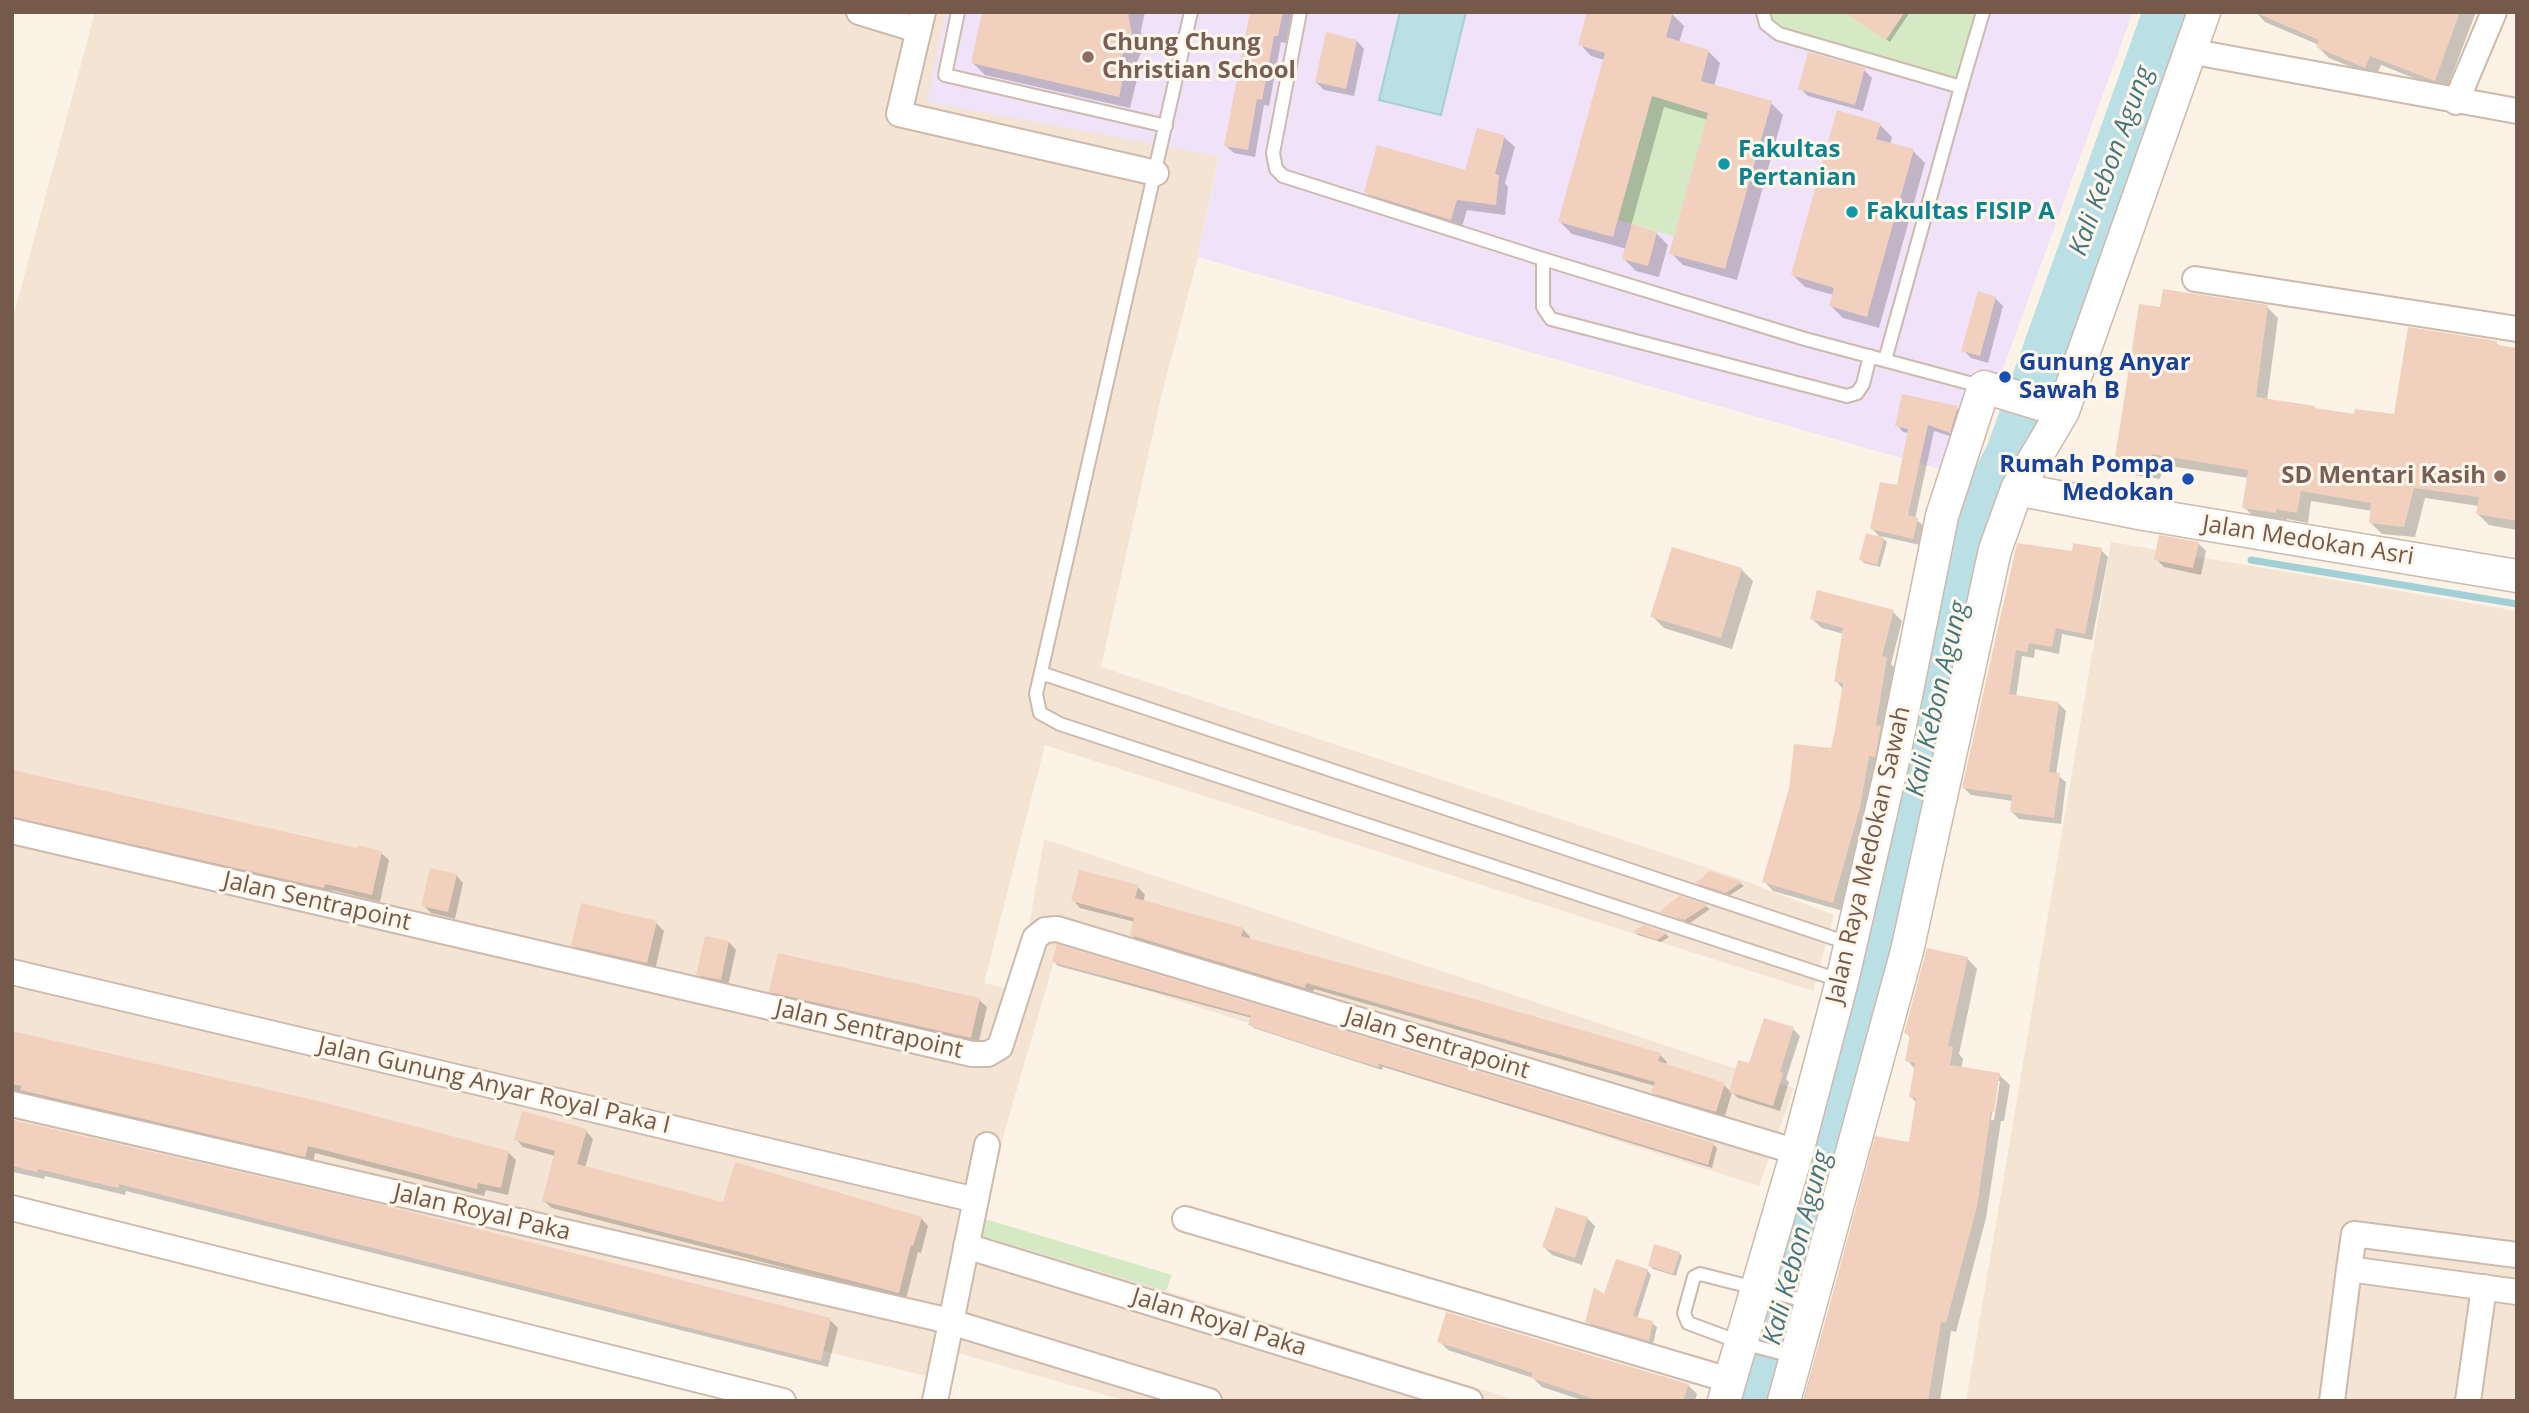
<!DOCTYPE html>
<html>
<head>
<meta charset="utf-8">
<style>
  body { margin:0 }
  #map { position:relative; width:2529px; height:1413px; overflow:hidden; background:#fcf3e6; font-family:"Open Sans",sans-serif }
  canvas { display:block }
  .frame { position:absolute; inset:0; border:14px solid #75594b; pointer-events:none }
</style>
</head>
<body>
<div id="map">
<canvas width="2529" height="1413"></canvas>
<div class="frame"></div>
</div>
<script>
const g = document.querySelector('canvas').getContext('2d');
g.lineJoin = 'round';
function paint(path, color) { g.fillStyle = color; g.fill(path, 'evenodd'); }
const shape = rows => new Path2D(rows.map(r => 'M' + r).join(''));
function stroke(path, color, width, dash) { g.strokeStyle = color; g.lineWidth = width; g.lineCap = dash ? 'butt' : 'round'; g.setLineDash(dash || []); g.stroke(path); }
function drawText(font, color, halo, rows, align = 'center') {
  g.font = font + ' "Open Sans",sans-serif'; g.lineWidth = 6; g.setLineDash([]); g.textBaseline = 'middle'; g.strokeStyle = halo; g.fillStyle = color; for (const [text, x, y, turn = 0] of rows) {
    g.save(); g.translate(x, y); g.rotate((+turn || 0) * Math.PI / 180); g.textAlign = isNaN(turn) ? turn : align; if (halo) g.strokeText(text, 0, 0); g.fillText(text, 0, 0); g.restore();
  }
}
paint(shape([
  [95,12,1248,12,1198,257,1161,397,1101,667,1735,877,1834,915,1813,991,1045,745,984,983,1018,991,1044,839,1794,1088,1759,1186,1054,961,1007,1123,980,1233,1519,1401,1127,1401,958,1353,946,1381,12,1153,12,321],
  [2111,542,2517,611,2517,1401,1966,1401]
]), '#f3e4d4');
paint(shape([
  [946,12,2133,12,2000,377,1974,369,1943,470,1198,257,1219,156,927,102]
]), '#f0e2f8');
paint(shape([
  [1983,12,1961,87,1779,34,1763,13],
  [1656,82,1669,85,1665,100,1689,107,1713,96,1674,236,1618,220],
  [985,1219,1172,1275,1166,1291,980,1235]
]), '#d4e9c4');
const water = shape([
  [1400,12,1466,12,1441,115,1379,100,1400,12]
]);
paint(water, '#bae0e5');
stroke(water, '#a1d0d7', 2);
paint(shape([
  [984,12,1145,12,1141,30,1143,49,1133,70,1138,75,1130,108,985,75,973,63],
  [1252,12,1292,12,1286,43,1281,42,1269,106,1264,105,1255,157,1234,153,1226,146],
  [1845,12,1910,12,1890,42],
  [2256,12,2476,12,2446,91,2381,65,2376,77,2329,58,2318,47,2319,45,2265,22],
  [1672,14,1684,26,1679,43,1708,51,1720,63,1714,87,1771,103,1783,115,1737,280,1683,265,1671,253,1708,120,1664,107,1631,226,1656,233,1668,245,1659,277,1636,271,1624,259,1627,249,1572,234,1560,222,1605,60,1591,56,1580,44],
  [1357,41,1364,49,1354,96,1324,90,1316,82],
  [1864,70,1872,78,1863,111,1808,96,1800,88],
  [1880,125,1892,137,1890,145,1913,151,1925,163,1879,328,1843,318,1831,306,1834,295,1805,287,1793,275],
  [1504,137,1515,147,1505,183,1508,187,1505,215,1467,210,1461,230,1376,202,1366,192,1467,172],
  [1995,298,2003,306,1988,363,1971,358,1963,350],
  [2267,307,2278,318,2267,400,2314,407,2317,410,2355,416,2395,416,2496,343,2501,347,2517,350,2517,530,2489,525,2478,514,2479,506,2425,498,2415,537,2382,534,2371,523,2372,511,2311,501,2308,523,2287,519,2286,523,2255,518,2244,507,2249,478,2163,465,2160,479,2127,474,2116,463,2162,309],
  [1903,396,1957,408,1964,415,1956,438,1934,431,1915,519,1924,526,1920,545,1880,536,1887,542,1880,567,1864,563,1861,560,1882,539,1872,529,1899,487,1909,433,1903,432,1897,425],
  [2198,543,2206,551,2201,575,2164,567,2156,559],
  [2018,545,2073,553,2101,550,2108,557,2092,640,2062,634,2059,654,2035,649,2034,658,2022,656,2016,697,2059,704,2066,711,2056,774,2066,782,2061,824,2019,819,2011,811,2013,801,1971,795,1964,788],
  [1741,569,1753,581,1732,649,1664,628,1652,616],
  [1893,612,1902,621,1891,664,1895,668,1885,732,1843,911,1773,891,1764,881,1833,750,1843,689,1836,681,1844,634,1822,628,1812,619],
  [12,770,81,788,358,850,381,853,389,860,380,902,332,890,331,895,12,822],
  [1710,873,1741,884,1744,886,1730,895,1701,886,1698,883],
  [456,875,463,883,455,919,431,913,423,905],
  [1138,887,1145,895,1143,902,1243,929,1250,937,1249,940,1660,1055,1667,1062,1666,1065,1724,1085,1731,1092,1750,1065,1793,1029,1800,1036,1786,1079,1789,1082,1780,1111,1738,1098,1732,1092,1724,1119,1661,1100,1653,1092,1655,1086,1314,989,1312,995,1139,942,1132,935,1135,922,1080,908,1073,900],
  [1679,898,1707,907,1710,909,1690,923,1662,912],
  [656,923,664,931,655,970,580,953,573,945],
  [1643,927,1666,934,1669,937,1661,942,1638,935,1636,933],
  [729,942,736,950,728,986,706,982,698,974],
  [1058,947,1713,1144,1717,1148,1712,1168,1383,1067,1382,1070,1332,1054,1254,1028,1250,1024,1252,1018,1058,966,1054,962],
  [1967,958,1977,969,1959,1054,1963,1059,1961,1069,1999,1075,2010,1085,2004,1121,2001,1121,1986,1218,1956,1332,1951,1331,1940,1401,1803,1401,1877,1138,1910,1144,1917,1103,1911,1097,1915,1069,1907,1060,1911,1038,1906,1033],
  [1997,1081,2000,1081,1994,1120,1991,1120],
  [771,991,979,1000,987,1007,978,1045,779,999],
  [12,1032,508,1152,516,1160,508,1195,486,1190,484,1196,315,1153,313,1163,12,1100],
  [12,1121,383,1207,830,1320,838,1328,828,1367,126,1191,125,1195,45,1176,44,1179,13,1172],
  [586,1131,593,1139,585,1168,724,1204,921,1218,928,1226,921,1253,918,1252,906,1299,552,1208,544,1201,555,1156,523,1147,516,1139],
  [1587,1218,1595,1226,1582,1265,1552,1255,1544,1247],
  [1679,1253,1682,1256,1676,1276,1653,1269,1650,1266],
  [1647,1270,1651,1275,1637,1319,1652,1323,1657,1327,1653,1344,1592,1326,1587,1321,1605,1297],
  [1439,1341,1688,1385,1697,1394,1695,1401,1585,1401,1542,1387,1533,1378,1448,1350]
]), '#0003');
stroke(shape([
  [2251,560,2517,604]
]), '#a1d0d7', 7);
stroke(shape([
  [1756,1401,1888,920,1942,667,1981,504,2008,453,2165,12]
]), '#bae0e5', 44);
paint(shape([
  [982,12,1128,12,1132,36,1120,60,1127,61,1119,97,971,63],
  [1250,12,1283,12,1278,36,1274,36,1262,100,1257,99,1248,150,1224,146],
  [1587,12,1673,12,1666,37,1709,50,1701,81,1772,101,1725,269,1669,254,1708,113,1652,96,1613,237,1558,222,1605,53,1578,45],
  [1844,12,1905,12,1886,40],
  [2254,12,2460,12,2435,81,2370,56,2365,68,2316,47,2319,40],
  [1326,32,1357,40,1346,89,1315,82],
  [1808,52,1865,68,1855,105,1798,89],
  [1837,110,1881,123,1876,139,1914,149,1867,317,1829,306,1834,288,1791,275],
  [1477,128,1505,135,1495,174,1499,175,1496,205,1457,200,1451,220,1364,193,1377,145,1465,170],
  [1632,224,1657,232,1648,266,1622,259],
  [2163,289,2268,305,2256,397,2315,406,2315,408,2354,414,2355,409,2394,414,2408,327,2497,341,2497,345,2517,348,2517,521,2476,514,2479,497,2414,488,2404,527,2369,523,2371,503,2301,491,2297,513,2276,509,2276,513,2242,508,2248,470,2152,454,2150,469,2114,464,2139,304,2160,307],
  [1978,291,1996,297,1980,356,1961,351],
  [1902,394,1958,406,1950,433,1928,425,1908,515,1918,518,1913,539,1870,529,1880,482,1897,485,1908,429,1895,426],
  [1866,533,1884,538,1877,565,1859,560],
  [2159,535,2199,542,2193,568,2154,560],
  [2017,543,2072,551,2073,543,2102,548,2085,634,2056,628,2052,647,2029,643,2027,652,2016,650,2009,694,2059,702,2049,772,2060,773,2054,818,2010,812,2012,795,1962,788],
  [1672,547,1742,568,1721,638,1650,617],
  [1817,590,1894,610,1882,656,1887,657,1876,725,1881,726,1875,757,1869,756,1860,807,1833,903,1762,882,1789,788,1794,744,1831,748,1835,730,1843,683,1834,682,1843,628,1810,619],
  [12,770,357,848,357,845,382,851,372,895,325,884,324,888,12,817],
  [430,868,457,874,448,912,421,906],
  [1079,870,1139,885,1135,898,1244,928,1241,936,1467,997,1661,1053,1658,1061,1725,1083,1716,1112,1651,1093,1655,1082,1306,983,1305,988,1130,935,1134,918,1071,901],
  [1710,871,1742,882,1726,893,1695,883],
  [1679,896,1708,905,1685,920,1659,912],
  [581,903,657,921,647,963,571,946],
  [1643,925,1667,933,1657,940,1633,932],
  [705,936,729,941,721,980,696,975],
  [1057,944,1714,1143,1708,1165,1379,1064,1378,1067,1326,1051,1248,1025,1251,1016,1052,962],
  [1927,948,1968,957,1948,1046,1953,1047,1950,1065,2000,1073,1994,1112,1991,1111,1977,1207,1946,1323,1941,1322,1928,1401,1804,1401,1875,1136,1909,1142,1916,1098,1909,1097,1915,1063,1905,1061,1910,1035,1904,1033],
  [778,953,980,998,971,1038,769,992],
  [1764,1018,1794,1027,1780,1072,1783,1073,1773,1106,1729,1092,1738,1060,1749,1063],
  [12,1031,318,1101,509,1151,501,1188,478,1183,477,1189,308,1146,305,1157,20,1090,21,1086,12,1084],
  [522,1111,587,1129,577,1164,723,1202,735,1162,922,1217,913,1246,911,1245,899,1293,542,1201,555,1151,514,1140],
  [13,1120,383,1205,831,1318,821,1361,119,1184,118,1188,38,1169,37,1172,12,1166],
  [1556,1207,1588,1217,1575,1258,1542,1247],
  [1654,1244,1680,1252,1673,1274,1648,1266],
  [1616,1259,1648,1269,1633,1316,1653,1321,1649,1341,1585,1322,1594,1287,1604,1294],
  [1446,1312,1543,1341,1689,1384,1683,1401,1600,1401,1531,1378,1533,1373,1437,1342]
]), '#f1d1be');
const service = shape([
  [958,12,945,75,1166,126],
  [1191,12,1036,694,1040,713,1060,724,1842,981],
  [1300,12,1273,153,1276,169,1283,176,1543,259,1805,339,1984,387],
  [1763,12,1766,24,1779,34,1961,87,1983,12],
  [1543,259,1543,307,1551,319,1847,396,1857,393,1863,384,1870,356],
  [1885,360,1961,87],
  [1041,673,1851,944],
  [1796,1357,1742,1343,1688,1323,1684,1313,1694,1277,1700,1274,1810,1302]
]);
const minor = shape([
  [859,12,918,30],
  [923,12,899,114,1156,173],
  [2189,51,2517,111],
  [2456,102,2494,12],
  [2195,279,2517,329],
  [12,831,972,1054,988,1054,1000,1047,1035,938,1045,930,1057,929,1797,1152],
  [12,972,976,1200],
  [12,1104,941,1319,1209,1401],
  [12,1208,783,1401],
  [1185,1219,1729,1380],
  [966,1246,1470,1401],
  [2517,1255,2354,1234,2349,1269,2517,1292],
  [935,1401,987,1145],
  [2332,1401,2349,1269],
  [2468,1401,2484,1287]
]);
const tertiary = shape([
  [2017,489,2144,514,2517,576],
  [1724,1401,1797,1152,1842,981,1892,765,1942,516,1984,387,2063,411],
  [1784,1401,1907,951,1995,550,2017,489,2063,411,2204,12]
]);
stroke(service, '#cdbaac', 16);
stroke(minor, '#cdbaac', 28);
stroke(tertiary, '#cdbaac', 35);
stroke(service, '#fff', 12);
stroke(minor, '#fff', 24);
stroke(tertiary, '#fff', 32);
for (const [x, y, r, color] of [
  [1088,57,7,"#8d6e63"],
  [1724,164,7,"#0f9aa8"],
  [1852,212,7,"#0f9aa8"],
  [2005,377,7,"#1a4fb4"],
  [2500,476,7,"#8d6e63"],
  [2188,479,7,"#1a4fb4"]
]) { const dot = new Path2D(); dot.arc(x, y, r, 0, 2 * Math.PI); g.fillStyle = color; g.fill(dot); stroke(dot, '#fff7ec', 2.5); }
drawText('bold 24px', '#785e54', '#fff7ec', [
  ["Chung Chung",1102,43],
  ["Christian School",1102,71],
  ["SD Mentari Kasih",2486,476,"right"]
], 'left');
drawText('bold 24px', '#0d838f', '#fff7ec', [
  ["Fakultas",1738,150],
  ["Pertanian",1738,178],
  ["Fakultas FISIP A",1866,212]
], 'left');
drawText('bold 24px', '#164399', '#fff7ec', [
  ["Gunung Anyar",2019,363],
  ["Sawah B",2019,391],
  ["Rumah Pompa",2174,465,"right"],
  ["Medokan",2174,493,"right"]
], 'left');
drawText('24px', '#75594b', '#fff7ec', [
  ["Jalan Medokan Asri",2308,541,9],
  ["Jalan Raya Medokan Sawah",1869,855,-77],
  ["Jalan Sentrapoint",317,902,13],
  ["Jalan Sentrapoint",869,1030,13],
  ["Jalan Sentrapoint",1437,1044,17],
  ["Jalan Gunung Anyar Royal Paka I",494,1086,13],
  ["Jalan Royal Paka",482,1213,13],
  ["Jalan Royal Paka",1219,1323,17]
]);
drawText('italic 26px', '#427780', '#fff7ec', [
  ["Kali Kebon Agung",2112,161,-70],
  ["Kali Kebon Agung",1938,699,-77],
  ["Kali Kebon Agung",1798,1248,-75]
]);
</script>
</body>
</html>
